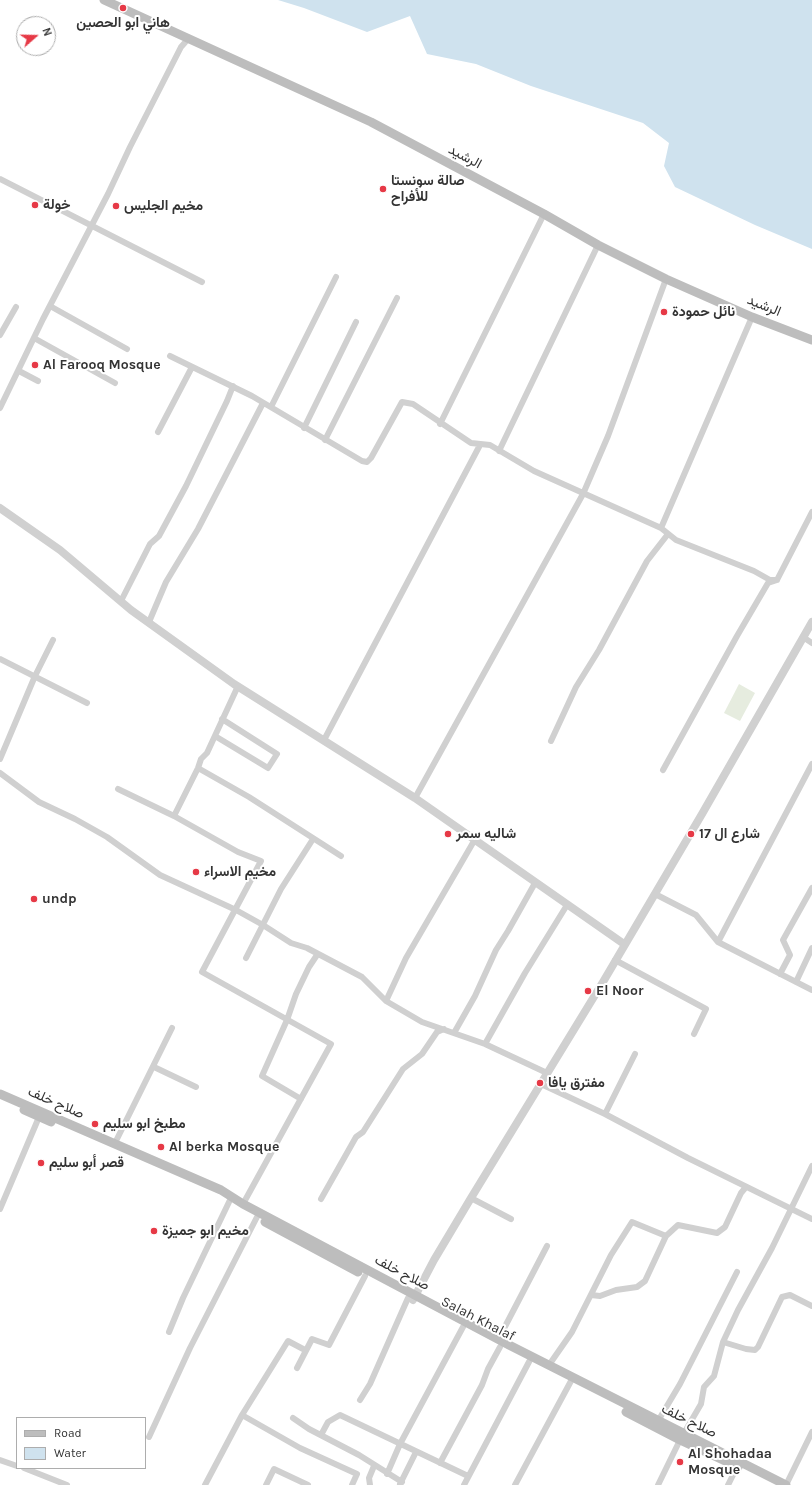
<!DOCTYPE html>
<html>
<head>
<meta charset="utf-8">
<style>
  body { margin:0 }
  #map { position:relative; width:812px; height:1485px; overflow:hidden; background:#fff; font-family:Karla,sans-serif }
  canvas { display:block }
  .legend { position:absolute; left:16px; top:1417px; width:130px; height:52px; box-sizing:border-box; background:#fff; border:1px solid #adadad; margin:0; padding:5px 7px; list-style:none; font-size:12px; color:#333 }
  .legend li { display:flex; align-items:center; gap:8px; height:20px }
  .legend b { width:20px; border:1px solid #adadad }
  .north { position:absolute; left:16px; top:16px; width:40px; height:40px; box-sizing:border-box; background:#fff; border:1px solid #adadad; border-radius:50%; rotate:70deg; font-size:11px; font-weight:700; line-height:16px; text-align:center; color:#333 }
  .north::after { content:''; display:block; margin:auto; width:14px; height:18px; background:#e63946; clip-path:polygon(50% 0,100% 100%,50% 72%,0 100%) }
</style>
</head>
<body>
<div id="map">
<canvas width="812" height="1485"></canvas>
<ul class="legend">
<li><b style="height:5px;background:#bdbdbd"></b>Road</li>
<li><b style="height:11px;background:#cfe2ee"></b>Water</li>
</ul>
<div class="north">N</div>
</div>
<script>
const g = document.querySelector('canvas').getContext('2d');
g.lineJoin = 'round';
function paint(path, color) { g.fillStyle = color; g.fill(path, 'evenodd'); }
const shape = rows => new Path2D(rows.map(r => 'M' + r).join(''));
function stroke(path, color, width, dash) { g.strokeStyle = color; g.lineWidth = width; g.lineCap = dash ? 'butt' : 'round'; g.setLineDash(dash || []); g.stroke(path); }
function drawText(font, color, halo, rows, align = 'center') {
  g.font = font + ' Karla,Vazirmatn,sans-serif'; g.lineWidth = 4; g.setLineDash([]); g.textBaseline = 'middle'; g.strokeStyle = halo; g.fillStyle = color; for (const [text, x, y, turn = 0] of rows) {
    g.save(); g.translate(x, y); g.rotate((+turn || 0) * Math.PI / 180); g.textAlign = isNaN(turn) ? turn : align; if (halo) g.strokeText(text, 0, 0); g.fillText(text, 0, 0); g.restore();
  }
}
paint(shape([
  [739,684,755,693,740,721,724,713]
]), '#e6ecdf');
paint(shape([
  [278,0,812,0,812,249,755,225,675,187,664,166,669,143,643,123,531,86,476,64,427,54,410,16,367,32,304,8]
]), '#cfe2ee');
stroke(shape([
  [0,179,202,282],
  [50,306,127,349],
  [0,335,16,307],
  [34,338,115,383],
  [170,356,252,396,362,461,367,462,371,458,402,402,413,404,471,443,490,445,534,471,661,528,676,540,754,571,770,580,777,580],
  [19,371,38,381],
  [271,407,336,277],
  [0,408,43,319,108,194,130,147,181,47,189,38],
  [440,424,544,214],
  [304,428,356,322],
  [158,432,192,367],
  [325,440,397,298],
  [499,451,598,245],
  [661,528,752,317],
  [121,601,150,544,159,536,186,486,227,401,233,386],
  [149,622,166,582,198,529,263,403],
  [803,637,812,643],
  [0,659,87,703],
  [215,736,268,768,277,754,222,719],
  [324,740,480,445],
  [551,741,576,687,599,650,647,561,668,534],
  [0,759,35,676,53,640],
  [198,768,249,797,341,856],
  [663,770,737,636,768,583,777,580,812,512],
  [0,773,39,802,75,819,107,837,160,875,236,910,263,925,291,943,307,948,362,977,386,1001,422,1022,485,1044,547,1073],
  [118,789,174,816,238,852,261,861,202,972,331,1044,243,1204],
  [415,798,583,494,608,436,666,279],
  [174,816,198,768,201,759,207,753,238,686],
  [657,895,696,915,718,942,812,990],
  [718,942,812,764],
  [246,958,281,889,313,839],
  [615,960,706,1009,694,1034],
  [780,974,790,955,783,940,812,888],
  [796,982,812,948],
  [386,1001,406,958,474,841],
  [454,1033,475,996,496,950,508,931,535,883],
  [485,1044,525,973,567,905],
  [154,1067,196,1087],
  [541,1084,605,1114,688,1158,812,1219],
  [301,1099,262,1076,287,1020,296,994,309,967,317,955],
  [605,1114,635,1054],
  [115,1143,172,1028],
  [471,1198,511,1219],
  [321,1199,356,1137,363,1132,403,1069,422,1054,437,1032,444,1029],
  [0,1209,39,1117],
  [591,1295,600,1296,616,1290,637,1287,645,1281,666,1236,678,1225,717,1233,725,1227,741,1193,746,1187],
  [169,1332,183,1298,230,1200],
  [498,1340,547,1246],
  [723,1342,746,1349,755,1350,758,1347,782,1297,790,1295,812,1306],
  [549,1365,572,1332,611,1255,632,1222,666,1236],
  [297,1368,312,1339,329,1345,365,1276],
  [360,1400,370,1384,408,1298],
  [242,1415,300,1448,357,1474,352,1485],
  [293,1418,309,1429,359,1455,402,1482],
  [658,1421,680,1384,737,1272],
  [321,1435,328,1422,340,1415,468,1476],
  [149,1437,190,1348,257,1217],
  [0,1460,17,1466],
  [440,1463,482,1385,488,1369,500,1347],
  [24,1468,67,1485],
  [387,1474,400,1444,463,1327],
  [400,1484,416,1452],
  [205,1485,242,1415,288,1341,305,1350],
  [266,1485,274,1469,308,1485],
  [370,1485,369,1478,374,1466],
  [464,1485,530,1360],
  [515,1485,571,1381],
  [658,1485,680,1440,701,1404,704,1387,714,1376,723,1342,738,1310,772,1248,812,1166],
  [728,1485,737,1467],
  [786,1485,812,1432]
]), '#d0d0d0', 6);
stroke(shape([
  [0,508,60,550,131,610,234,684,415,798,624,944],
  [413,1300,434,1260,471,1198,603,982,702,814,812,622]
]), '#d0d0d0', 8);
stroke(shape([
  [104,0,371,122,544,214,598,245,666,279,752,317,812,340],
  [0,1094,221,1190,243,1204,509,1345,786,1485],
  [24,1110,51,1122],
  [265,1222,358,1272],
  [626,1412,680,1440,738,1467]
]), '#bdbdbd', 9);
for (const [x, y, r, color] of [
  [123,8,4,"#e63946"],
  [383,189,4,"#e63946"],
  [35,205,4,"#e63946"],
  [116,206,4,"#e63946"],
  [664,312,4,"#e63946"],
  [35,365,4,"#e63946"],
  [448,834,4,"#e63946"],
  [691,834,4,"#e63946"],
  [196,872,4,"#e63946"],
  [34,899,4,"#e63946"],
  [588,991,4,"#e63946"],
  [540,1083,4,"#e63946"],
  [95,1124,4,"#e63946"],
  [161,1147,4,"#e63946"],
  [41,1163,4,"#e63946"],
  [154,1231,4,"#e63946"],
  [680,1462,4,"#e63946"]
]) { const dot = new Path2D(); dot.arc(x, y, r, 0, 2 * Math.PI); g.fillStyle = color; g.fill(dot); stroke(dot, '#fff', 1.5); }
drawText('bold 14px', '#333', '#fff', [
  ["هاني ابو الحصين",123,23,"center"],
  ["صالة سونستا",391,181],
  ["للأفراح",391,197],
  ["خولة",43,205],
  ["مخيم الجليس",124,206],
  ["نائل حمودة",672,312],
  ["Al Farooq Mosque",43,365],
  ["شاليه سمر",456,834],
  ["شارع ال 17",699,834],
  ["مخيم الاسراء",204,872],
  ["undp",42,899],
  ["El Noor",596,991],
  ["مفترق يافا",548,1083],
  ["مطبخ ابو سليم",103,1124],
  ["Al berka Mosque",169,1147],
  ["قصر أبو سليم",49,1163],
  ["مخيم ابو جميزة",162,1231],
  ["Al Shohadaa",688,1454],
  ["Mosque",688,1470]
], 'left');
drawText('14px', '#333', '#fff', [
  ["الرشيد",465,157,28],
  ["الرشيد",764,306,22],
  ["صلاح خلف",56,1103,24],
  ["صلاح خلف",402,1273,28],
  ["Salah Khalaf",478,1319,27],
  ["صلاح خلف",689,1421,26]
]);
</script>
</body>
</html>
